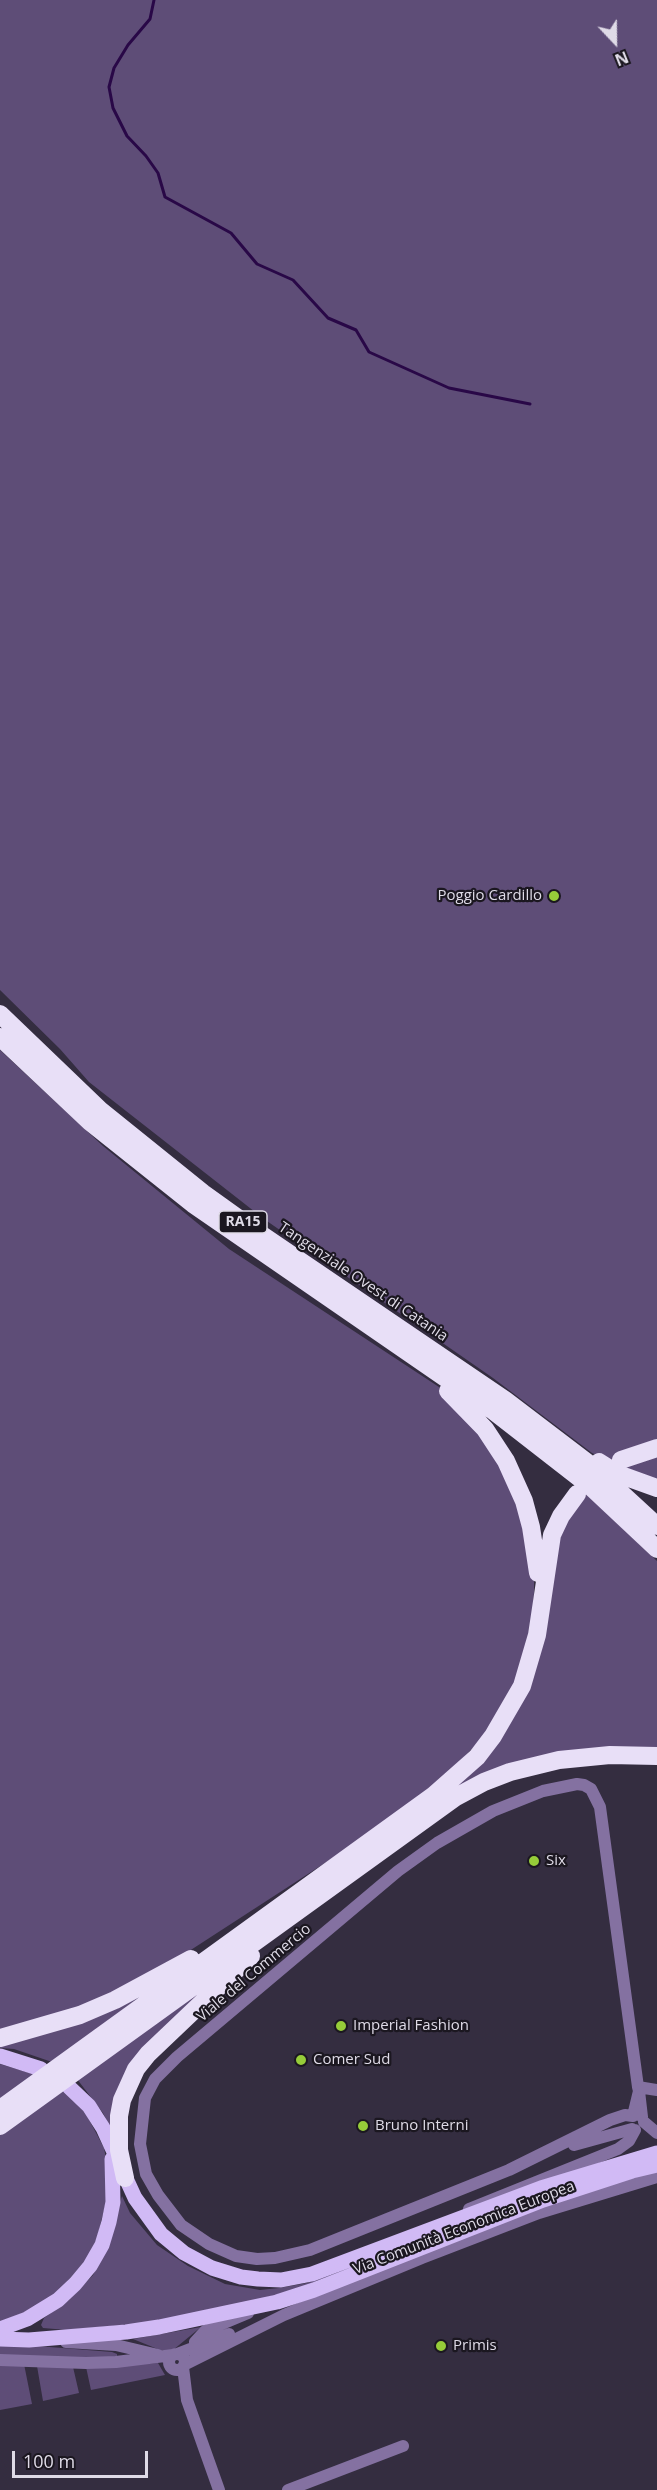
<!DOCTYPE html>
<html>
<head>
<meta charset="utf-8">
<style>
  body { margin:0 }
  #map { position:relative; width:657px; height:2490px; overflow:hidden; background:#342d40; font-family:"Open Sans",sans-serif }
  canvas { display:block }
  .north { position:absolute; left:585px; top:12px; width:60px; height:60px; -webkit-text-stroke:4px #1b1720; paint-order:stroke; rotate:158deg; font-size:16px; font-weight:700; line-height:24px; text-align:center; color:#dfdbe7 }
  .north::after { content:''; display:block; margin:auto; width:21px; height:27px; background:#dfdbe7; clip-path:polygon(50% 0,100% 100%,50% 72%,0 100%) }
  .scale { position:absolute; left:12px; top:2451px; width:136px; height:27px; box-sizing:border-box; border:3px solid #dfdbe7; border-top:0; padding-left:8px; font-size:18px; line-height:21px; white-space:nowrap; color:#dfdbe7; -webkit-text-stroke:4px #1b1720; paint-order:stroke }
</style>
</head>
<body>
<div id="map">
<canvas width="657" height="2490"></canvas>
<div class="north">N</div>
<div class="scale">100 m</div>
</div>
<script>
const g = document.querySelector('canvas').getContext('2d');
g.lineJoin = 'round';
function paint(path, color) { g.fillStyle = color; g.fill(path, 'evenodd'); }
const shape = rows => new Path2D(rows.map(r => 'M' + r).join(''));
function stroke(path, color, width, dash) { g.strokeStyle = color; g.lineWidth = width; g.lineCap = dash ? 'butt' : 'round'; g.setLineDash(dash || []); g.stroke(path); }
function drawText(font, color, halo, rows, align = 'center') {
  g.font = font + ' "Open Sans",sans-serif'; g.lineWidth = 4.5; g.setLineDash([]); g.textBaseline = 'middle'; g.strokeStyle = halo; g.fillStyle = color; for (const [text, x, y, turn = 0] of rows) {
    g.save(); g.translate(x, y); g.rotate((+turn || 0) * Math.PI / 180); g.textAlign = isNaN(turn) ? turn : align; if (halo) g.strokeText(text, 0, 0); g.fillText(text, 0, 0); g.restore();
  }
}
paint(shape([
  [0,0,657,0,657,1484,592,1453,493,1378,264,1219,89,1082,60,1049,0,990],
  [0,1050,103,1146,229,1249,439,1387,460,1406,507,1470,534,1560,534,1592,532,1623,517,1679,487,1733,444,1778,348,1848,143,1981,85,2006,0,2031],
  [585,1493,657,1561,657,1751,628,1747,451,1790,509,1726,554,1544],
  [167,1977,52,2062,14,2049,0,2048,0,2043],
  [213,1981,144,2052,112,2131,103,2113,77,2079],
  [0,2064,36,2075,0,2101],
  [61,2090,85,2112,104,2148,108,2169,107,2198,97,2238,88,2257,61,2289,38,2307,0,2322,0,2135],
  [122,2196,130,2213,157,2245,188,2266,225,2284,260,2290,279,2288,307,2283,351,2268,310,2285,246,2303,166,2321,67,2330,43,2328,41,2325,44,2318,69,2300,93,2275,105,2251],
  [201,2327,173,2350,160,2350,133,2339],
  [0,2343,112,2352,117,2354,117,2357,116,2359,0,2356],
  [0,2363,24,2364,32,2404,0,2410],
  [158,2363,165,2375,91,2390,86,2367],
  [37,2366,73,2367,79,2393,43,2401]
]), '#5e4d77');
stroke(shape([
  [154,0,150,19,128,45,114,68,109,87,113,108,127,136,146,156,158,173,165,197,231,233,257,264,293,280,328,318,356,330,369,352,449,388,530,404]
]), '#290847', 3);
stroke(shape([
  [638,2087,657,2090],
  [639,2091,633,2116,625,2115,610,2120,509,2170,310,2250,275,2258,257,2259,236,2256,209,2244,181,2225,158,2195,146,2174,140,2144,145,2098,155,2079,177,2057,398,1871,437,1843,493,1811,543,1791,577,1784,584,1785,591,1789,600,1807,638,2087,639,2091,642,2117],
  [644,2122,657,2133],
  [574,2145,632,2129],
  [469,2209,618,2149,629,2141,635,2130],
  [66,2342,116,2345,158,2355],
  [197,2347,195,2342,205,2331,248,2313],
  [177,2354,229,2334],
  '169 2362a8 8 0 1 1 16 0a8 8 0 1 1-16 0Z',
  [0,2360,86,2363,116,2362,173,2355],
  [184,2365,284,2315,422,2258,539,2213,657,2177],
  [183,2367,187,2400,219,2490],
  [288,2490,403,2446]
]), '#8471a1', 12);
stroke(shape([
  [0,2056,41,2069],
  [69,2087,89,2106,103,2128,135,2198,161,2234,184,2253,212,2268,241,2277,258,2279,281,2280,312,2274,541,2188,657,2153],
  [0,2329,27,2319,58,2300,75,2284,90,2266,102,2245,109,2222,113,2202,112,2159],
  [0,2339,29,2340,126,2332,159,2327,277,2302,314,2290,543,2200,632,2171,657,2165]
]), '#d1baf5', 15);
stroke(shape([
  [0,1014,100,1110,203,1193,256,1231,505,1400,593,1467,657,1526],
  [0,1037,90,1122,193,1204,492,1410,591,1487,657,1549],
  [448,1391,485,1429,506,1461,524,1501,531,1527,538,1573],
  [621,1460,657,1448],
  [599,1462,618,1474,657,1488],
  [0,2038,80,2015,115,2000,191,1959],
  [0,2109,434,1795,477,1757,493,1736,522,1686,537,1635,552,1535,561,1516,577,1494],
  [0,2126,456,1797,484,1782,510,1772,559,1760,610,1755,657,1756],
  [125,2178,119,2150,119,2116,122,2100,136,2069,148,2054,251,1956]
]), '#e8dff7', 18);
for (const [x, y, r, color] of [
  [554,896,6,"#96cc39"],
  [534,1861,6,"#96cc39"],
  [341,2026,6,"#96cc39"],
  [301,2060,6,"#96cc39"],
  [363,2126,6,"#96cc39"],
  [441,2346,6,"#96cc39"]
]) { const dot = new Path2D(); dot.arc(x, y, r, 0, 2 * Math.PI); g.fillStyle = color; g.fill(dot); stroke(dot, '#1b1720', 2); }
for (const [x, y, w] of [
  [243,1222,48]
]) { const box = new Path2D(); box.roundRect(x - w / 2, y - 11, w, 22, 4.5); g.fillStyle = '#1b1720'; g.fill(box); stroke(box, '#dfdbe7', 1.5); }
drawText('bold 14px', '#dfdbe7', null, [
  ["RA15",243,1222]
]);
drawText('15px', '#dfdbe7', '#1b1720', [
  ["Poggio Cardillo",542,896,"right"],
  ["Six",546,1861],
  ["Imperial Fashion",353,2026],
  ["Comer Sud",313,2060],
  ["Bruno Interni",375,2126],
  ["Primis",453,2346]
], 'left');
drawText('15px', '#dfdbe7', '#1b1720', [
  ["Tangenziale Ovest di Catania",363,1282,34],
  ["Viale del Commercio",254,1973,-40],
  ["Via Comunità Economica Europea",464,2228,-21]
]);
</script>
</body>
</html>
